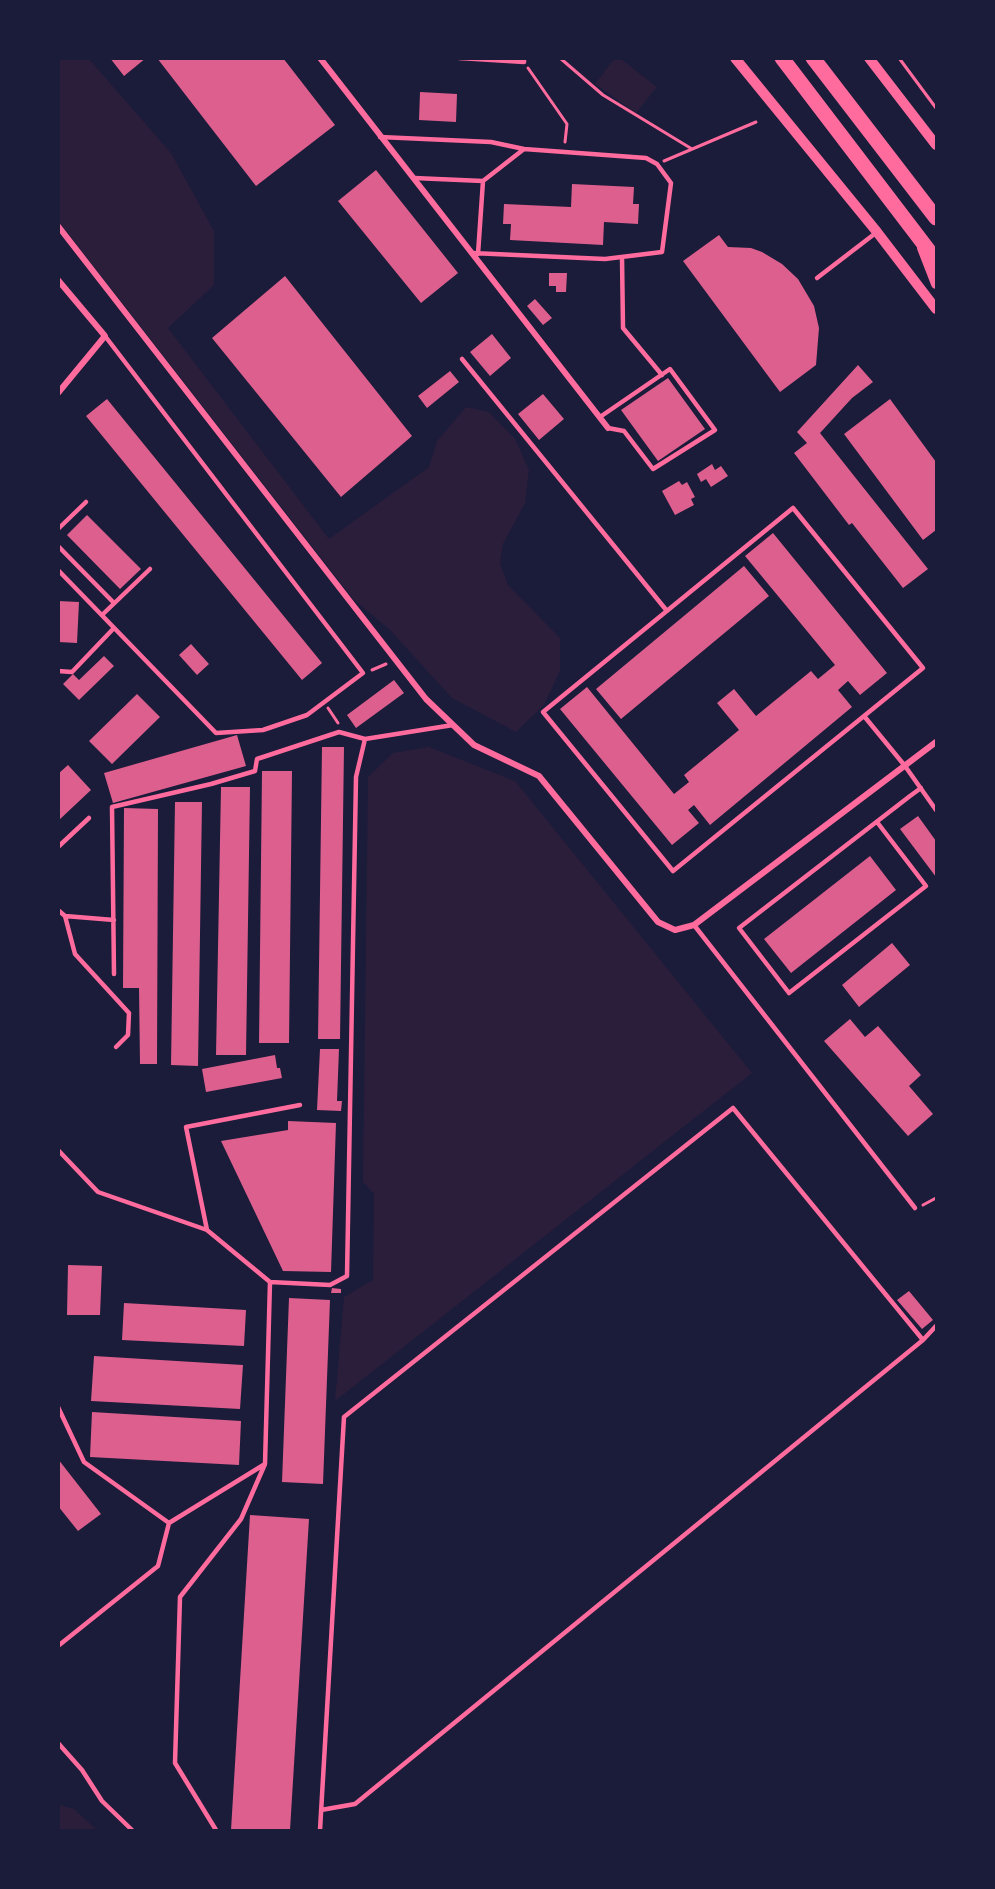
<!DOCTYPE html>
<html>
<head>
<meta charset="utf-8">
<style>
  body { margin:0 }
  #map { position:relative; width:995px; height:1889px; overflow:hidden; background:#1b1b3a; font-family:"Noto Sans",sans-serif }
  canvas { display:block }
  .frame { position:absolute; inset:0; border:60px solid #1b1b3a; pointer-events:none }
</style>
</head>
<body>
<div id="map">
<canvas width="995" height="1889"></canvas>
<div class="frame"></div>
</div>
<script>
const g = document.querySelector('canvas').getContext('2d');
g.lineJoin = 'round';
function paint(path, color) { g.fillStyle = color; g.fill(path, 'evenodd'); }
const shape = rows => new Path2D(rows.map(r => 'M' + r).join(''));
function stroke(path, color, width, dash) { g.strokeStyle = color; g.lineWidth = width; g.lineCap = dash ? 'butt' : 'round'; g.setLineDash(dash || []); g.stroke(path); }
paint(shape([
  [59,59,89,59,171,153,214,231,214,285,168,328,329,539,429,467,437,441,466,407,489,412,515,439,529,470,525,503,503,544,500,564,508,585,560,638,560,671,544,705,516,732,452,698,389,629,354,600,59,222],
  [614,59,621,59,657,87,636,113,595,84],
  [429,747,515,781,752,1073,335,1401,344,1297,373,1280,374,1194,363,1182,368,777,393,753],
  [59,1805,74,1809,97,1830,59,1830]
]), '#2a1e3b');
paint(shape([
  [110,58,146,58,124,76],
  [157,58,283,58,335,125,256,186],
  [420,92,457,94,456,122,419,120],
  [376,170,458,273,421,303,338,201],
  [572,184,634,187,633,204,639,204,638,224,604,222,603,245,510,240,511,224,503,224,504,204,571,207],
  [719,235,728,247,751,248,762,252,782,264,798,279,814,306,819,328,816,365,780,392,683,261],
  [549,273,567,273,566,292,556,292,556,286,549,286],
  [285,276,412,436,341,497,212,338],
  [535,299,552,318,543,325,527,306],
  [492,334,511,358,490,376,470,352],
  [858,365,873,382,852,398,820,433,928,569,903,588,852,523,849,525,794,453,807,443,797,432],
  [450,371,459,382,427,408,418,396],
  [668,378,705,429,658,461,621,410],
  [543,394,564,419,539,440,518,414],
  [107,399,322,663,302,680,86,416],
  [890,399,936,462,936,530,923,540,844,434],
  [712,464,715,470,721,466,728,476,711,487,706,479,701,482,697,474],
  [679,481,682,485,687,482,695,497,691,499,694,505,675,515,662,491],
  [87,515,141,569,120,589,67,535],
  [773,533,887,673,860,695,848,681,838,690,852,707,710,825,694,805,688,810,699,823,672,845,560,709,587,687,674,794,689,782,684,775,739,730,717,703,734,689,756,716,811,671,818,679,835,665,745,556],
  [744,566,769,596,621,719,596,689],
  [58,601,79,602,77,643,58,642],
  [191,644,209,664,197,675,179,655],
  [104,656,114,666,79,700,63,684,73,674,79,680],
  [394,680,404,693,356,728,347,715],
  [137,694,160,717,112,764,89,741],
  [237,735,246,766,113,803,104,773],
  [322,747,344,747,340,1039,318,1039],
  [68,765,91,790,58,821,58,774],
  [262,771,292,771,289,1043,259,1043],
  [221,787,250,787,246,1055,216,1055],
  [175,802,202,802,198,1066,171,1065],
  [124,808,158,809,157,1064,140,1064,139,988,123,988],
  [918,816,936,841,936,877,900,829],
  [870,856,896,890,791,973,764,939],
  [892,943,910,965,859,1007,842,985],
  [850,1019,865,1037,878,1026,921,1075,909,1086,933,1114,908,1136,824,1041],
  [320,1049,339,1049,337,1101,342,1101,341,1111,317,1110],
  [275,1055,277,1068,280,1068,282,1078,206,1092,202,1069],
  [288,1121,336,1123,331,1272,283,1271,221,1141,288,1130],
  [68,1265,102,1266,100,1315,67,1315],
  [332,1288,341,1289,341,1293,331,1293],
  [909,1291,933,1320,922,1329,897,1300],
  [289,1298,330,1300,323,1484,282,1482],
  [124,1303,246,1310,244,1346,122,1340],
  [94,1356,243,1365,240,1409,91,1401],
  [92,1412,241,1421,239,1465,90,1457],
  [58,1459,101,1514,78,1531,58,1506],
  [250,1515,309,1519,290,1830,231,1830]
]), '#dd5f8e');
stroke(shape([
  [560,58,603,95,692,149],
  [899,58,936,108],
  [528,68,567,124,565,142],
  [664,161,756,122],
  [372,670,386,664],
  [328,708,338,723],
  [923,1205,936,1198]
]), '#ff6b9d', 3);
stroke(shape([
  [459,58,524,62,524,58],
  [380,137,491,142,524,149],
  [414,178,483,181,524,149,646,158,657,164,671,183,662,252,605,259,472,253],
  [478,254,483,181],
  [622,257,623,328,662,375],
  [817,278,877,232],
  [462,359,667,611],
  [600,417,670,369,715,430,653,469,624,431,608,428],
  [58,529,86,502],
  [58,546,114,603],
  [58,570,216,733,263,730,307,715,363,673,105,336],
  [102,615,150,569],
  [58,671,72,672,114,628],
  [864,716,923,668,793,508,543,712,673,871,864,716,905,766,936,810],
  [877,822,926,886,789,993,739,928,910,796,921,788],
  [58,847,89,818],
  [58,910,65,916,75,954,129,1013,128,1035,116,1047],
  [65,916,114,920],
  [694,925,915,1208],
  [114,974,112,807,211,784,255,771,257,759,339,732,365,739,453,725],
  [58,1150,98,1192,207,1230,270,1282,330,1285,347,1276,356,777,365,739],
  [207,1230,186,1127,300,1105],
  [58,1407,84,1462,169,1523,265,1464,270,1282],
  [58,1646,158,1566,169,1523],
  [58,1743,82,1770,102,1801,132,1830],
  [321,1810,355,1804,923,1340,936,1326],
  [216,1830,175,1763,180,1597,241,1519,265,1464],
  [320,1830,344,1417,733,1108,923,1340]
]), '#ff6b9d', 4.5);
stroke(shape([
  [320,58,608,428],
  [58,226,426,699,474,745,539,776,658,922,675,930,694,925,936,742],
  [58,280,105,336,58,393]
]), '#ff6b9d', 6);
stroke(shape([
  [735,58,877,232,936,309],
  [869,58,936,145],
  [922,248,936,284]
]), '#ff6b9d', 10);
stroke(shape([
  [782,58,936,260],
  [813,58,936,218]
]), '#ff6b9d', 15);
</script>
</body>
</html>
